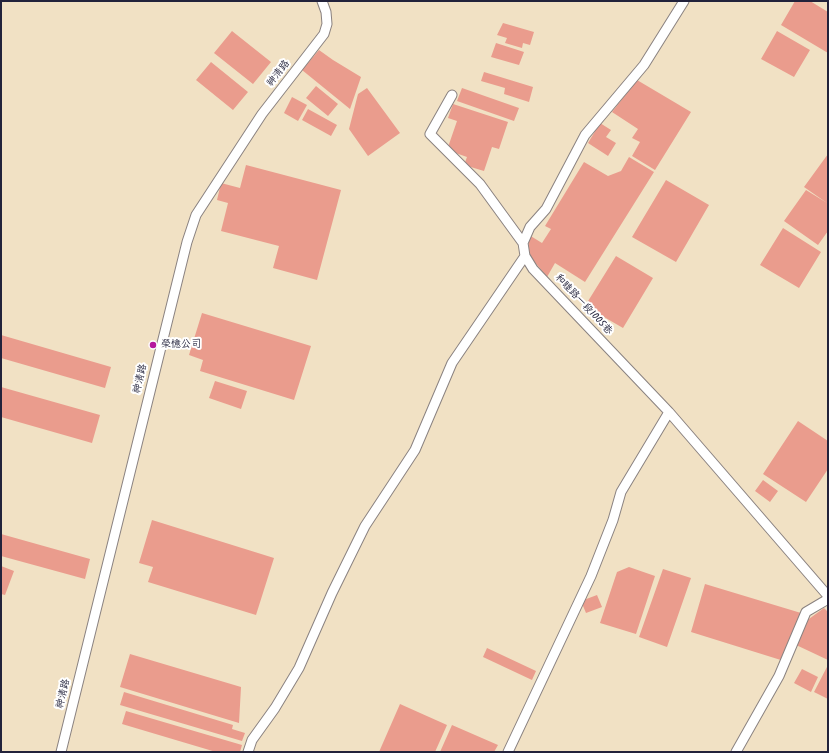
<!DOCTYPE html>
<html>
<head>
<meta charset="utf-8">
<style>
  body { margin:0 }
  #map { position:relative; width:829px; height:753px; overflow:hidden; background:#f1e1c4; font-family:Kalam,sans-serif }
  canvas { display:block }
  .frame { position:absolute; inset:0; border:2px solid #22223b; pointer-events:none }
</style>
</head>
<body>
<div id="map">
<canvas width="829" height="753"></canvas>
<div class="frame"></div>
</div>
<script>
const g = document.querySelector('canvas').getContext('2d');
g.lineJoin = 'round';
function paint(path, color) { g.fillStyle = color; g.fill(path, 'evenodd'); }
const shape = rows => new Path2D(rows.map(r => 'M' + r).join(''));
function stroke(path, color, width, dash) { g.strokeStyle = color; g.lineWidth = width; g.lineCap = dash ? 'butt' : 'round'; g.setLineDash(dash || []); g.stroke(path); }
function drawText(font, color, halo, rows, align = 'center') {
  g.font = font + ' Kalam,"LXGW WenKai TC",sans-serif'; g.lineWidth = 4; g.setLineDash([]); g.textBaseline = 'middle'; g.strokeStyle = halo; g.fillStyle = color; for (const [text, x, y, turn = 0] of rows) {
    g.save(); g.translate(x, y); g.rotate((+turn || 0) * Math.PI / 180); g.textAlign = isNaN(turn) ? turn : align; if (halo) g.strokeText(text, 0, 0); g.fillText(text, 0, 0); g.restore();
  }
}
paint(shape([
  [795,1,810,1,828,12,828,53,781,25],
  [503,23,534,32,530,45,523,43,522,48,505,43,507,38,497,35],
  [232,31,271,62,253,84,214,53],
  [777,31,810,50,794,77,761,59],
  [496,43,524,52,519,65,491,57],
  [319,50,333,60,361,77,350,109,302,70],
  [211,62,248,92,233,110,196,80],
  [484,72,533,87,529,102,504,94,505,88,481,81],
  [637,80,691,112,655,170,632,156,640,142,632,138,638,129,612,112],
  [316,86,338,104,328,116,306,98],
  [367,88,400,133,368,156,349,129,358,94],
  [462,88,519,108,514,121,457,101],
  [292,97,307,105,298,121,284,113],
  [453,104,508,122,499,149,492,147,484,171,464,165,467,157,447,150,457,121,448,118],
  [308,109,337,125,331,136,302,120],
  [600,123,611,130,606,137,616,143,608,156,588,143],
  [828,154,828,231,818,245,784,221,806,190,827,203,804,187],
  [629,157,654,172,585,282,555,263,547,277,528,254,529,235,542,243,551,229,545,226,584,162,608,176,621,171],
  [246,165,341,190,317,280,273,268,279,246,221,231,228,203,217,200,221,183,240,188],
  [666,180,709,205,676,262,632,237],
  [783,228,821,252,799,288,760,265],
  [616,256,653,278,623,328,585,306],
  [202,313,311,346,294,400,200,371,203,360,189,355],
  [1,335,111,367,105,388,1,358],
  [215,381,247,391,241,409,209,398],
  [1,387,100,415,92,443,1,417],
  [798,421,828,441,828,469,806,502,763,474],
  [763,480,778,491,770,502,755,491],
  [152,520,274,558,256,615,148,582,153,567,139,563],
  [1,534,90,559,85,579,1,556],
  [1,566,14,571,5,595,1,594],
  [629,567,655,576,636,634,600,623,617,572],
  [663,569,691,578,667,647,639,637],
  [705,584,801,613,784,661,691,632],
  [597,595,602,607,586,613,581,601],
  [824,608,828,612,828,660,794,644,802,624],
  [487,648,536,671,532,680,483,657],
  [130,654,241,687,239,723,120,687],
  [828,665,828,699,814,692],
  [802,669,818,677,811,692,794,683],
  [124,692,233,725,232,729,245,733,242,741,120,705],
  [400,704,447,725,435,752,379,752],
  [126,711,242,745,240,752,216,752,122,724],
  [452,725,498,745,494,752,440,752]
]), '#ea9c8d');
const minor = shape([
  [684,1,644,65,585,135,546,209,530,227,523,243,525,256,533,269,669,412,828,596],
  [452,95,430,134,480,184,523,243],
  [61,752,187,242,196,215,262,114,324,34,327,24,326,12,322,1],
  [248,752,252,740,275,708,299,668,332,593,365,526,415,450,452,363,525,256],
  [508,752,591,576,613,520,621,492,669,412],
  [736,752,779,676,806,612,828,599]
]);
stroke(minor, '#8a8280', 11);
stroke(minor, '#fff', 9);
for (const [x, y, r, color] of [
  [153,345,4,"#b5179e"]
]) { const dot = new Path2D(); dot.arc(x, y, r, 0, 2 * Math.PI); g.fillStyle = color; g.fill(dot); stroke(dot, '#fff', 1.5); }
drawText('10px', '#22223b', '#fff', [
  ["神清路",279,74,-52],
  ["和睦路一段1005巷",583,305,47],
  ["神清路",141,379,-76],
  ["神清路",64,694,-76]
]);
drawText('10px', '#22223b', '#fff', [
  ["榮憶公司",161,345]
], 'left');
</script>
</body>
</html>
